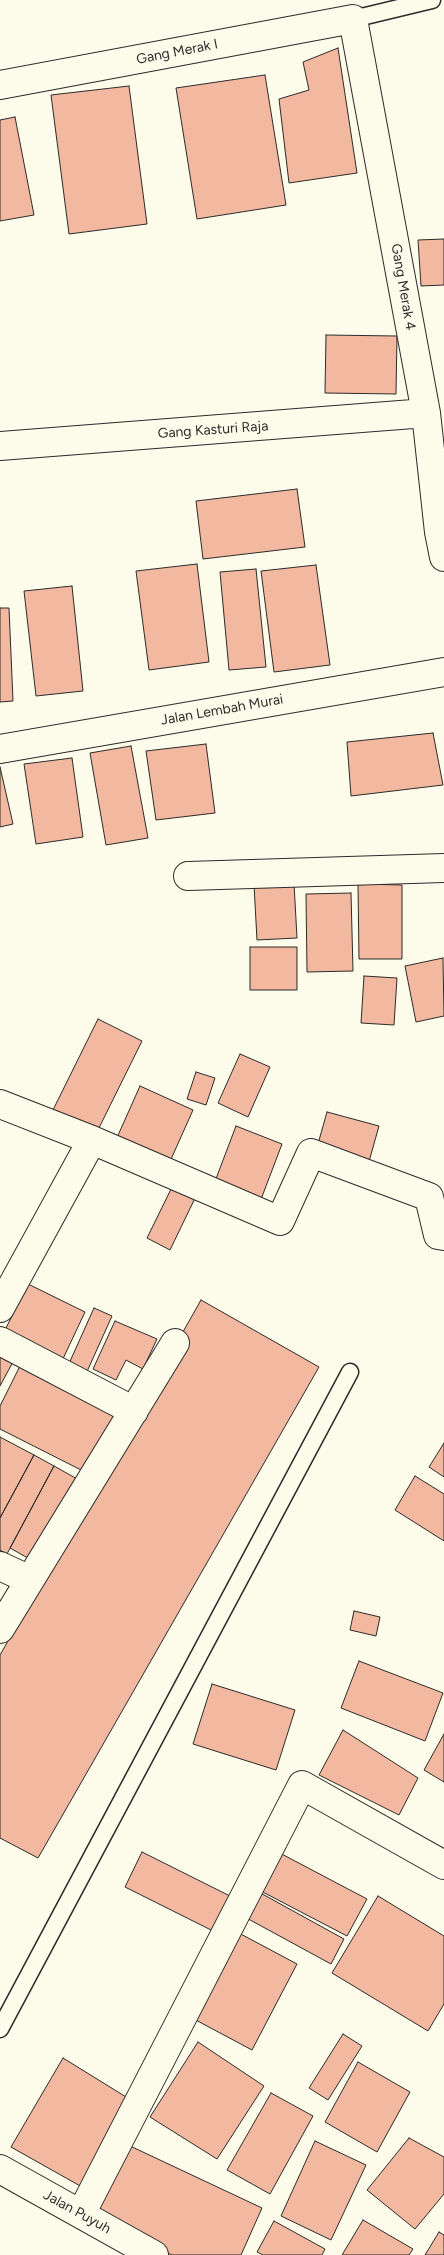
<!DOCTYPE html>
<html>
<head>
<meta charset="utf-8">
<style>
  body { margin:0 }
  canvas { display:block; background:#fdfbea }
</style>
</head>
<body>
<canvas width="444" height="2255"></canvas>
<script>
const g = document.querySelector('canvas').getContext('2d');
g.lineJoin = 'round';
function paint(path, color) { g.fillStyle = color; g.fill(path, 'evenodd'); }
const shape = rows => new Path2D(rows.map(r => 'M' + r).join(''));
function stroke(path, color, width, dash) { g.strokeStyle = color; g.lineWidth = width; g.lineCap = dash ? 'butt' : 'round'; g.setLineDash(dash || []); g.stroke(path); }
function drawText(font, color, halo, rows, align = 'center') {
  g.font = font + ' Figtree,sans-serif'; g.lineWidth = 4; g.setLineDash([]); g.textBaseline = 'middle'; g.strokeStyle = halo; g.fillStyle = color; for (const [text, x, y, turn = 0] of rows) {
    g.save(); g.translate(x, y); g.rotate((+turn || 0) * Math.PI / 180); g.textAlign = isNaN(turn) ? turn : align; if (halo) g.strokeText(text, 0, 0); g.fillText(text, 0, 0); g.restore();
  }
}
const building = shape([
  [338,48,357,173,289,183,279,99,309,90,303,62,338,48],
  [265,75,286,205,197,219,176,88,265,75],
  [129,86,147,224,69,234,51,95,129,86],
  [15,117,34,215,0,221,0,120,15,117],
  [444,239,444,285,421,286,418,240,444,239],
  [326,335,397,336,396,394,325,393,326,335],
  [297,489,305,547,203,559,196,501,297,489],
  [197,564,209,662,149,670,136,571,197,564],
  [316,565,330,665,274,672,261,571,316,565],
  [256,569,266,667,229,670,220,572,256,569],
  [72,586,83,691,36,696,24,591,72,586],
  [0,608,9,608,13,701,0,702,0,608],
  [433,733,443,785,351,796,347,742,433,733],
  [206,744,215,813,156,820,146,751,206,744],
  [131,746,148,838,106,845,90,753,131,746],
  [72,758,83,837,36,844,24,764,72,758],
  [0,767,13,824,0,827,0,767],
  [294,883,297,938,257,940,254,885,294,883],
  [358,884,402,885,402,959,359,959,358,884],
  [351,893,353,971,307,972,306,894,351,893],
  [250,947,297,947,297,990,250,990,250,947],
  [443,958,444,1016,416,1022,405,966,443,958],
  [364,976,397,978,394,1025,361,1023,364,976],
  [98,1019,142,1041,94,1138,50,1116,98,1019],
  [240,1054,270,1067,248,1117,218,1103,240,1054],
  [196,1072,215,1078,206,1105,187,1099,196,1072],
  [140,1086,193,1110,168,1166,115,1142,140,1086],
  [327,1112,379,1126,368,1165,316,1151,327,1112],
  [236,1126,282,1144,260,1202,214,1184,236,1126],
  [175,1181,198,1192,170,1250,147,1238,175,1181],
  [28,1284,85,1312,61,1363,3,1334,28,1284],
  [201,1300,319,1367,38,1858,0,1838,0,1655,201,1300],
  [94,1308,112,1316,85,1376,67,1368,94,1308],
  [115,1321,157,1339,143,1369,126,1360,116,1380,93,1369,115,1321],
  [0,1353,14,1360,0,1386,0,1353],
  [24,1358,120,1406,87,1473,0,1429,0,1406,24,1358],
  [0,1437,34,1455,0,1518,0,1437],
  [444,1443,444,1477,429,1467,444,1443],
  [34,1455,54,1466,7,1554,0,1550,0,1518,34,1455],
  [54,1466,79,1480,35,1562,10,1548,54,1466],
  [415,1476,444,1494,444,1541,395,1510,415,1476],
  [354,1611,380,1617,376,1636,350,1630,354,1611],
  [359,1661,443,1693,425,1741,341,1708,359,1661],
  [212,1684,295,1710,276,1770,193,1744,212,1684],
  [343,1730,418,1778,399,1815,319,1775,343,1730],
  [444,1734,444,1782,424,1770,444,1734],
  [276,1851,367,1899,347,1936,257,1889,276,1851],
  [142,1852,232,1897,215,1932,125,1887,142,1852],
  [255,1890,344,1939,331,1964,241,1915,255,1890],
  [378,1896,444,1936,444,2004,428,2031,332,1973,378,1896],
  [237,1932,297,1964,252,2050,192,2018,237,1932],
  [343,2034,362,2046,328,2100,309,2088,343,2034],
  [198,2042,264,2086,217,2159,150,2117,198,2042],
  [63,2058,131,2100,82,2187,11,2147,63,2058],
  [358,2062,410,2092,377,2152,325,2122,358,2062],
  [271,2093,313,2116,270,2194,227,2170,271,2093],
  [409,2138,444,2157,444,2194,415,2229,367,2190,409,2138],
  [315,2141,366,2165,331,2240,281,2216,315,2141],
  [128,2145,262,2208,241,2255,172,2255,94,2219,128,2145],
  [363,2220,413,2249,409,2255,342,2255,363,2220],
  [274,2221,325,2249,322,2255,263,2255,257,2252,274,2221],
  [439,2232,444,2235,444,2255,425,2255,439,2232]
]);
paint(building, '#f2b8a0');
stroke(building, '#2b2b2b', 1);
const service = shape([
  [353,19,432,0],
  [0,2029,350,1372]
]);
const minor = shape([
  [0,85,353,19,426,413,439,532,444,557],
  [0,446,426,413],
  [0,749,444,672],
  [188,876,444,868],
  [0,1104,92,1140,0,1308],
  [92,1140,280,1221,311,1153,429,1197,438,1235,444,1236],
  [0,1341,134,1411],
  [0,1566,30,1580],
  [0,1629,175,1343],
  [0,2169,154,2255],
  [81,2214,302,1785,444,1865]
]);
stroke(service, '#2b2b2b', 19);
stroke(minor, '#2b2b2b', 30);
stroke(service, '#fdfbea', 16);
stroke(minor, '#fdfbea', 28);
drawText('14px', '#2b2b2b', '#fdfbea', [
  ["Gang Merak I",177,52,-11],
  ["Gang Merak 4",403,287,80],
  ["Gang Kasturi Raja",213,430,-4],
  ["Jalan Lembah Murai",222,710,-10],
  ["Jalan Puyuh",77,2212,29]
]);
</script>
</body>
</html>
